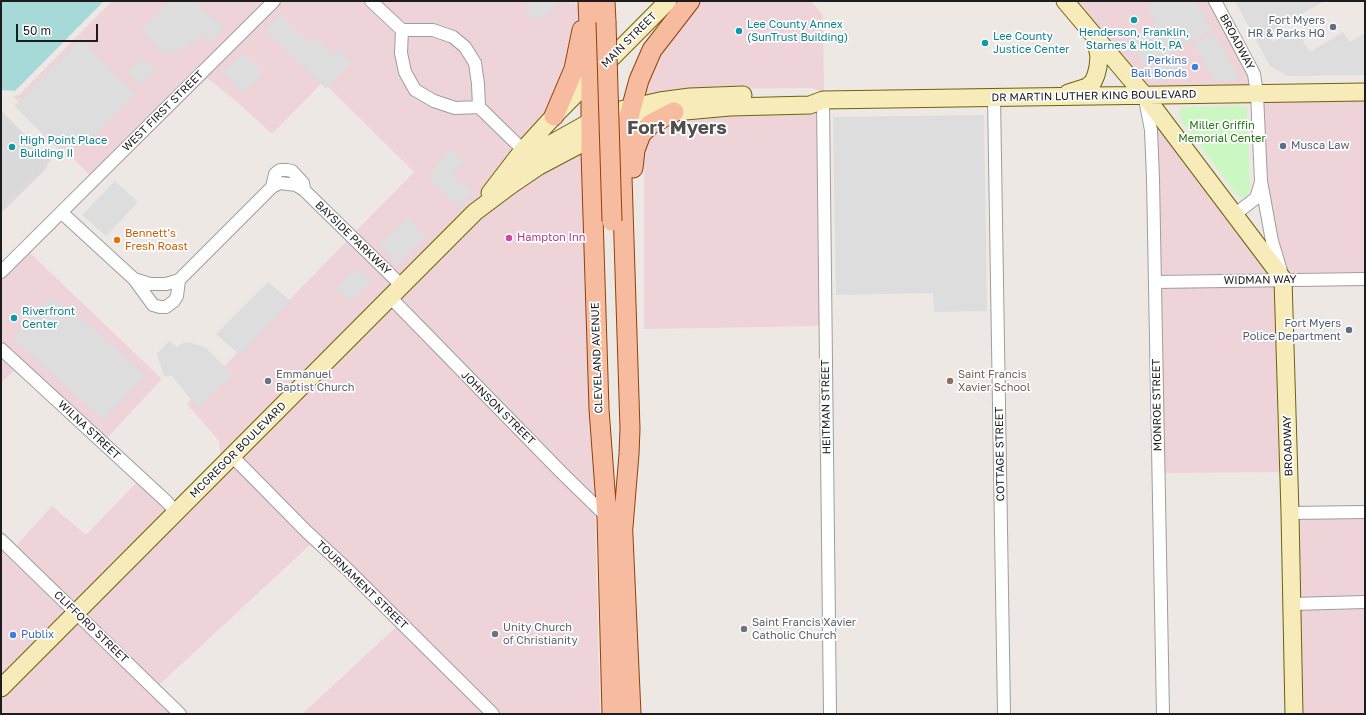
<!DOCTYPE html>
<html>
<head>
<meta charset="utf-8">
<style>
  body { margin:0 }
  #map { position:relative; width:1366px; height:715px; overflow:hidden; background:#eee8e4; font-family:"Golos Text",sans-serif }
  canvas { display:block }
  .frame { position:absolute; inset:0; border:2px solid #1d1d1d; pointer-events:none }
  .scale { position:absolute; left:16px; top:24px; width:82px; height:18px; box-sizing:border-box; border:2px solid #1d1d1d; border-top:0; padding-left:5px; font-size:12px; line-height:14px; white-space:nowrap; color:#1d1d1d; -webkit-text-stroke:3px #fff; paint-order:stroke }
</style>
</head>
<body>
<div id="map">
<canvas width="1366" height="715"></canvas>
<div class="frame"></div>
<div class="scale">50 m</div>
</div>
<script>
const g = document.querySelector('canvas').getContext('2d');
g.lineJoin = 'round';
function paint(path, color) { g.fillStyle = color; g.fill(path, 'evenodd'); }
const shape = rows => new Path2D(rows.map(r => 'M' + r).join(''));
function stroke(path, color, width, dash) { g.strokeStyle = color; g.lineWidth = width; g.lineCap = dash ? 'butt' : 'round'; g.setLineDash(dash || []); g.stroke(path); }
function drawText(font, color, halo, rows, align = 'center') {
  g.font = font + ' "Golos Text",sans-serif'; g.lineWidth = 3.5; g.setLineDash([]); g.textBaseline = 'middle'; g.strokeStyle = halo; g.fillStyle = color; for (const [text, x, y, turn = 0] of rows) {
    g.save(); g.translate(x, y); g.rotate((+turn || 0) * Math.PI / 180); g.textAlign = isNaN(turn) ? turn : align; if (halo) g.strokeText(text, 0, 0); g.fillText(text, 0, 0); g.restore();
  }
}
paint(shape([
  [1,111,51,160,46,165,48,167,1,213]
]), '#dbdadb');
paint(shape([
  [112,1,265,1,90,176,13,96,19,95],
  [283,1,363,1,396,33,400,74,412,96,432,107,453,114,477,113,515,151,471,207,401,277,355,232,414,172,323,82,272,134,237,102,207,78,126,157],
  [380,1,572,1,581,8,578,13,568,67,550,112,523,142,485,104,479,59,468,42,454,31,435,24,404,24],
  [698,1,811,1,823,15,824,92,811,88,718,89,642,98,657,54],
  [1073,1,1209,1,1249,76,1251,88,1149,89],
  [407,36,432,37,450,43,461,52,469,65,473,101,456,102,437,95,419,85,411,70,407,53],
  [1365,98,1365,272,1287,273,1278,239,1267,181,1268,177,1267,176,1263,100],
  [817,109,820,326,644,329,644,144,645,138,676,118],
  [1155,119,1271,273,1160,275,1159,178,1157,130],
  [583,150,590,316,595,497,399,298,475,220,514,190],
  [347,241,393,286,221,458,219,441,187,404],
  [30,253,162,379,107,438,1,341,1,281],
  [1278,286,1283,472,1164,473,1161,288],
  [391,306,556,475,595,514,600,714,501,714,472,683,311,527,241,456],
  [1,357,15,370,1,383],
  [232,464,311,544,159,685,85,612],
  [137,482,168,511,76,604,1,532,1,530,17,545,52,506,86,535],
  [1365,518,1365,714,1300,714,1296,519],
  [1,539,76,612,1,688],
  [76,621,143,687,172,714,1,714,1,696],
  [396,627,484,714,302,714]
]), '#eed3d9');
paint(shape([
  [1247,106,1250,192,1246,197,1242,198,1236,194,1181,120,1179,112,1183,107,1186,107]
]), '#cbf7c2');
paint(shape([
  [171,1,195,1,224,29,210,43,201,36,186,49,183,47,174,54,171,50,166,56,141,29],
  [532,1,561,1,539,21,523,10],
  [1157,1,1196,1,1212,30,1171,52,1182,71,1155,82,1150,76,1131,40,1156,24,1147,7],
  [1235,1,1324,1,1269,33,1273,42,1296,30,1310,52,1343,32,1350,42,1365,33,1365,75,1287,76,1270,66],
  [280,14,309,43,316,37,333,55,339,49,352,63,326,89,265,30],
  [1215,33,1239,77,1238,80,1214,81,1193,44],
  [81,38,135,94,84,146,65,146,60,151,14,106],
  [242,53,263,74,243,93,222,74],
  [141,57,157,71,140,85,127,72],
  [984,115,987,311,934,312,933,293,836,295,833,117],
  [450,149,465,161,453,174,473,192,460,208,427,176],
  [115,181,138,202,106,236,82,215],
  [408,217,426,237,398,266,378,245],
  [356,268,373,280,351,301,335,288],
  [268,282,291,301,240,355,216,334],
  [51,297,98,332,146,376,103,420,13,338],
  [169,341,177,347,181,344,188,342,205,347,233,375,198,408,172,376,164,376,157,354]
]), '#ddd');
paint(shape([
  [1,1,104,1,15,91,1,90]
]), '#a6dad9');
const street = shape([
  [371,1,402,30,433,30,453,37,465,47,475,63,478,84,479,107,523,150],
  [1215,1,1254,74,1257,94,1261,181,1272,241,1281,271],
  [402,30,401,53,405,72,415,90,434,101,455,108,479,107],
  [994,97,1004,714],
  [1145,99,1151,130,1153,178,1163,714],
  [823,100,830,714],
  [272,187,275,174,280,170,287,170,292,171,303,183,304,189],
  [62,213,134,279,150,284,166,284,179,280,272,187,280,183,296,185,304,190,401,285],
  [1234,215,1256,198,1261,182],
  [1,272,274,1],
  [134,279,153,305,160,307,166,307,174,301,177,296,179,280],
  [1155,282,1365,279],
  [391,298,560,471,607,517],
  [1,349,166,501,176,512],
  [232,456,307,532,346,568,493,714],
  [1290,513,1365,512],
  [1,540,180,714],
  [1292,604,1365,602]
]);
const secondary = shape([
  [1065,1,1145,96,1283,279,1290,513,1294,714],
  [1068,93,1087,87,1093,82,1096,75,1098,67,1099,56,1095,37],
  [516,168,547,146,590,122,616,111,660,101,690,97,743,95],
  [490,193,523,150,554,116,668,1],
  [1,688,475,212,511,185,539,166,590,139,627,124,655,116,674,112,730,107,810,105,823,100,1365,92]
]);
const primary = shape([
  [588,1,591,79,591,152,599,409,607,517,612,714],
  [605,1,606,22],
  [554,116,574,69,582,30],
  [633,168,635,150,641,134,651,124,674,112],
  [622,514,631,714],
  [623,527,629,454,630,429,622,177,624,150,627,124,639,80,652,50,690,1]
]);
stroke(street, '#9e9e9e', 14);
stroke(secondary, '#6f620a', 19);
stroke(primary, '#904107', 21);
stroke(street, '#fff', 12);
stroke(secondary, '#f6ebb9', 17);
stroke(primary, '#f7bc9f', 19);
const primaryBridge = shape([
  [606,22,612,221]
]);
stroke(primaryBridge, '#904107', 21, []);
stroke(primaryBridge, '#f7bc9f', 19);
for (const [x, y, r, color] of [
  [1134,20,4,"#0f9aa8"],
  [1333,27,4,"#5c6f8a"],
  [739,31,4,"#0f9aa8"],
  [985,43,4,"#0f9aa8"],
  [1195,67,4,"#3f7fe0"],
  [1283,146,4,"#5c6f8a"],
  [12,147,4,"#0f9aa8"],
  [509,238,4,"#d1479c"],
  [117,240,4,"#e8710a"],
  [14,318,4,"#0f9aa8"],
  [1349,330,4,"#5c6f8a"],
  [268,381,4,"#6b7280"],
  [950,381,4,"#8d6e63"],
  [744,629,4,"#6b7280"],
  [495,634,4,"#6b7280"],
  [13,635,4,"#3f7fe0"]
]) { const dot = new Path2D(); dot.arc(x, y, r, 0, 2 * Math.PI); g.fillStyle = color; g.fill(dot); stroke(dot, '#fff', 1.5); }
drawText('11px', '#4e5e75', '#fff', [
  ["Fort Myers",1325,21],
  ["HR & Parks HQ",1325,34],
  ["Musca Law",1291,146,"left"],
  ["Fort Myers",1341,324],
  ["Police Department",1341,337]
], 'right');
drawText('11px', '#0d838f', '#fff', [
  ["Lee County Annex",747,25],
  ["(SunTrust Building)",747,38],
  ["Henderson, Franklin,",1134,33,"center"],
  ["Starnes & Holt, PA",1134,46,"center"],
  ["Lee County",993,37],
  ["Justice Center",993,50],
  ["High Point Place",20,141],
  ["Building II",20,154],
  ["Riverfront",22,312],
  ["Center",22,325]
], 'left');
drawText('11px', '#1d1d1d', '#fff', [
  ["MAIN STREET",629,40,-45],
  ["BROADWAY",1237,42,62],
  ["DR MARTIN LUTHER KING BOULEVARD",1094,96,-1],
  ["WEST FIRST STREET",163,111,-45],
  ["BAYSIDE PARKWAY",353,238,44],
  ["WIDMAN WAY",1260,280,-1],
  ["CLEVELAND AVENUE",597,358,-92],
  ["MONROE STREET",1157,405,-91],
  ["HEITMAN STREET",826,407,-91],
  ["JOHNSON STREET",498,408,45],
  ["WILNA STREET",89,430,43],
  ["BROADWAY",1288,446,-92],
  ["MCGREGOR BOULEVARD",238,450,-45],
  ["COTTAGE STREET",1000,454,-91],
  ["TOURNAMENT STREET",362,585,44],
  ["CLIFFORD STREET",91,627,44]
]);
drawText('11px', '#366cbe', '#fff', [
  ["Perkins",1187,61],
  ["Bail Bonds",1187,74],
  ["Publix",21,635,"left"]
], 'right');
drawText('11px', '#207610', '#fff', [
  ["Miller Griffin",1222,126],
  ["Memorial Center",1222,139]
]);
drawText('11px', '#c56008', '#fff', [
  ["Bennett's",125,234],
  ["Fresh Roast",125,247]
], 'left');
drawText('11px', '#b23c85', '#fff', [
  ["Hampton Inn",517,238]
], 'left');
drawText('11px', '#5b616d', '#fff', [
  ["Emmanuel",276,375],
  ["Baptist Church",276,388],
  ["Saint Francis Xavier",752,623],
  ["Catholic Church",752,636],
  ["Unity Church",503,628],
  ["of Christianity",503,641]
], 'left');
drawText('11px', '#785e54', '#fff', [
  ["Saint Francis",958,375],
  ["Xavier School",958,388]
], 'left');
drawText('bold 19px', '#505050', '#fff', [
  ["Fort Myers",677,128]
]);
</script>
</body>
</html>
